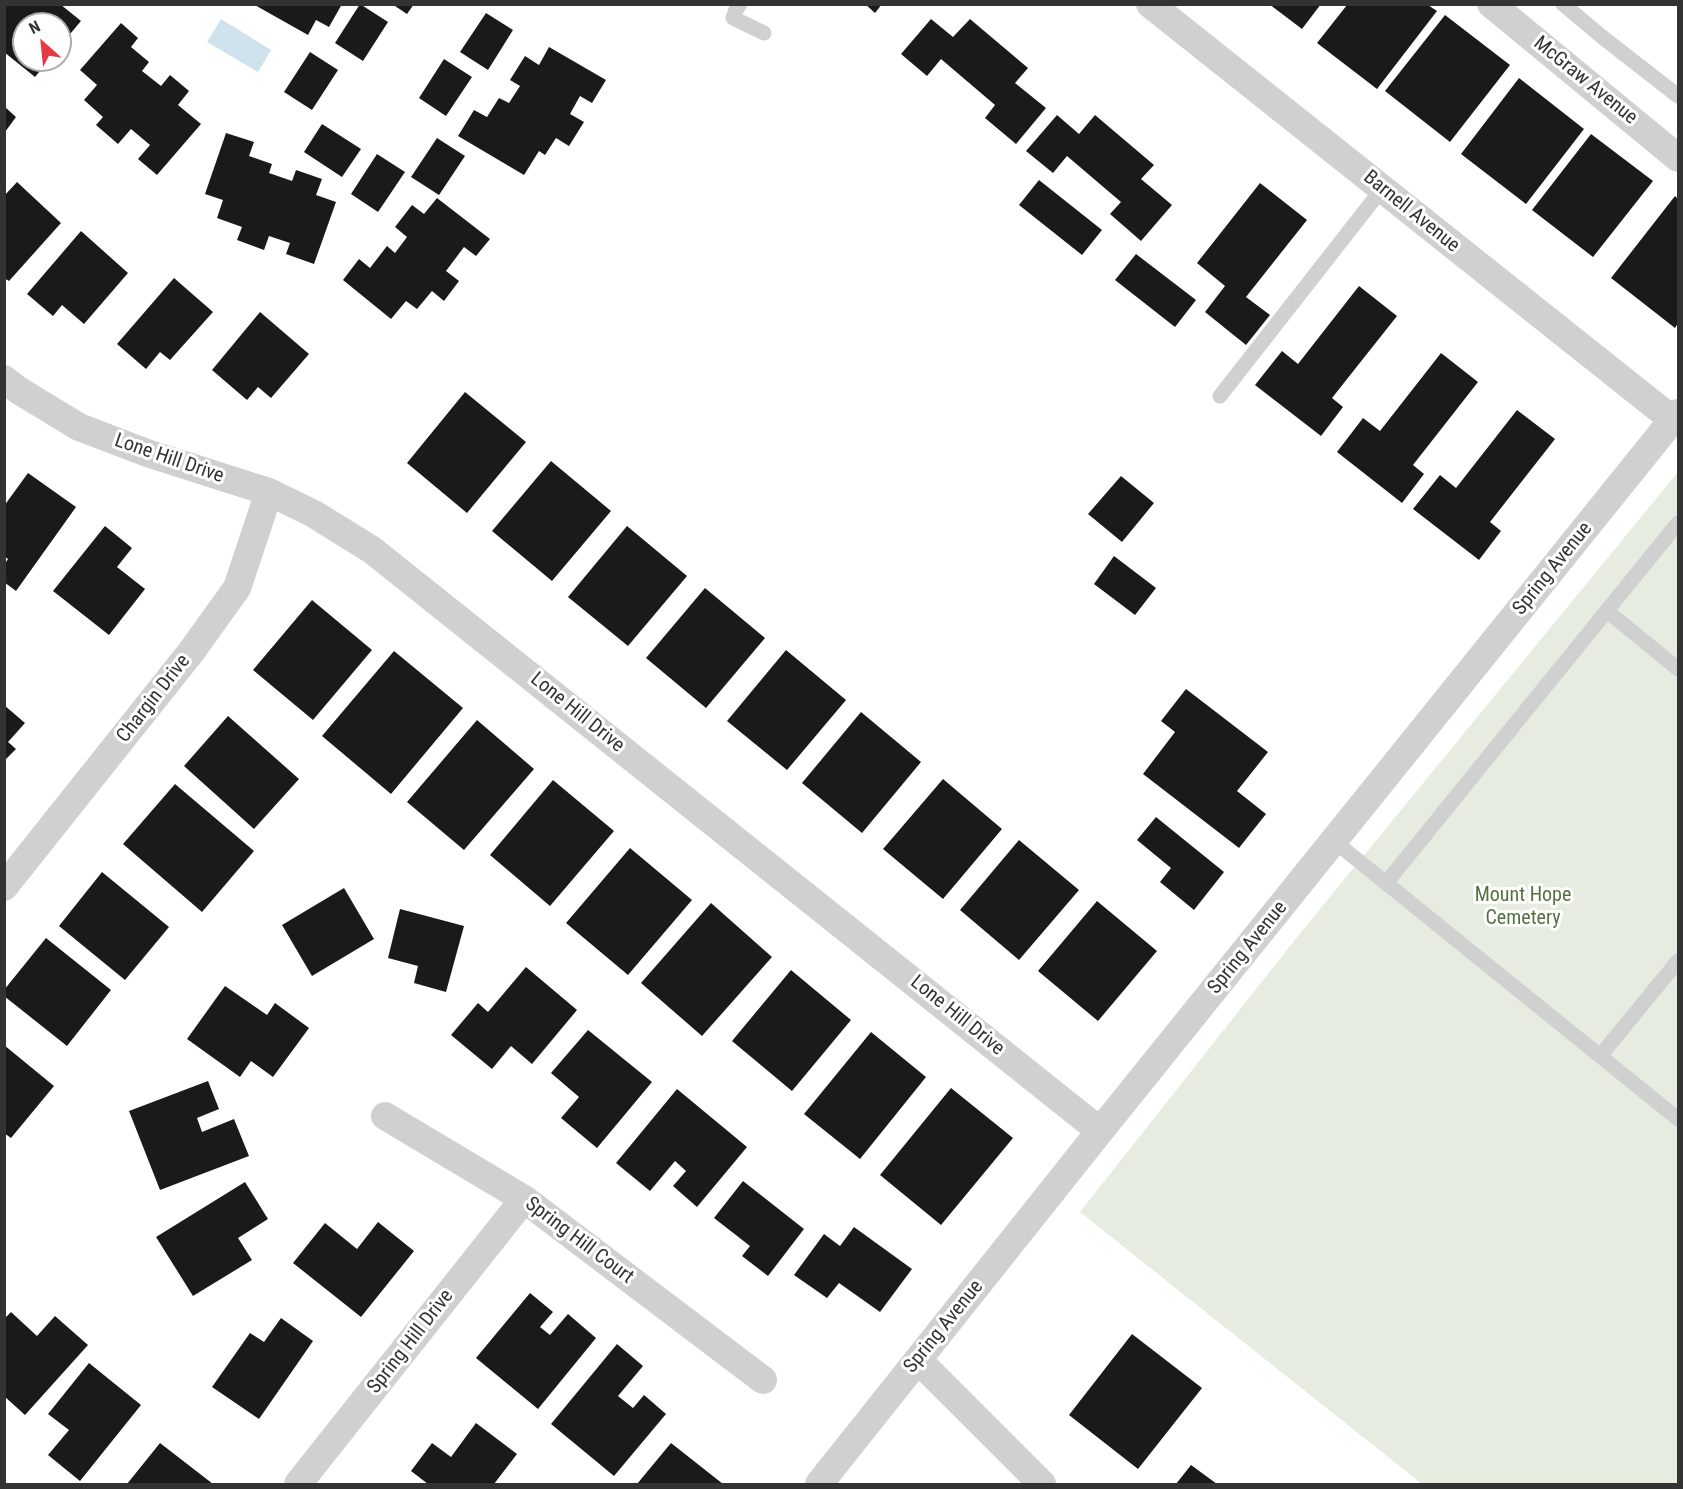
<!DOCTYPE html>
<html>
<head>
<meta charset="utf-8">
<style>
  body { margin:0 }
  #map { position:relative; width:1683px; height:1489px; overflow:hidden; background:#fff; font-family:"Roboto Condensed",sans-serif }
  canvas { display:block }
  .frame { position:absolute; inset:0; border:6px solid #333; pointer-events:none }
  .north { position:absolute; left:12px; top:12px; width:60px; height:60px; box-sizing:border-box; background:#fff; border:2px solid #adadad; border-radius:50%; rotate:333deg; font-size:16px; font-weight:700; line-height:24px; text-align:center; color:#333 }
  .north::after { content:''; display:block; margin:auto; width:21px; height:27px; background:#e63946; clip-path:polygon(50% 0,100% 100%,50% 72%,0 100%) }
</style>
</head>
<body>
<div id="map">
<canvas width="1683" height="1489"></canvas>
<div class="frame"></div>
<div class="north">N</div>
</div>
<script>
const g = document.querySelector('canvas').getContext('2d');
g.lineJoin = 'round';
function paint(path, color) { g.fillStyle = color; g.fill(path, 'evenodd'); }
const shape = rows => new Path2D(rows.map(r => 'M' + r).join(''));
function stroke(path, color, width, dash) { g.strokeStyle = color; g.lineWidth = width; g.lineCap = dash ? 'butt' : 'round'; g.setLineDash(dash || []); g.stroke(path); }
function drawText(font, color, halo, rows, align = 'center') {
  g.font = font + ' "Roboto Condensed",sans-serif'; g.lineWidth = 6; g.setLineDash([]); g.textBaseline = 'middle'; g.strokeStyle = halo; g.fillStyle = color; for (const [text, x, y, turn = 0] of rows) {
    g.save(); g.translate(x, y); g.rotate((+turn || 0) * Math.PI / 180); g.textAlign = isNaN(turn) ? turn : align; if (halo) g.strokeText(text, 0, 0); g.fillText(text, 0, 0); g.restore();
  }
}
paint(shape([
  [1678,472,1678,1484,1422,1484,1080,1212,1302,931]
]), '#e6ecdf');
paint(shape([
  [221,19,271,50,258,72,207,42]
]), '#cfe2ee');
paint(shape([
  [4,4,60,4,81,21,60,46,60,24,24,24,24,60,49,60,35,77,4,52],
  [253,4,342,4,329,27,316,20,308,35],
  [360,4,388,22,363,61,335,43],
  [392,4,414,4,407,14],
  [865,4,882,4,875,13],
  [1269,4,1321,4,1302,29],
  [1347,5,1428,5,1437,11,1377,89,1317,43],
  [486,13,513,30,488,70,460,52],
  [1445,15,1510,65,1450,142,1385,91],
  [931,19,953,37,970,19,1028,68,1015,83,1046,108,1016,144,985,118,995,105,941,59,927,76,901,54],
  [121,23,138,38,131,47,149,62,142,71,161,86,170,75,189,91,178,105,201,124,157,175,138,159,150,145,131,129,118,144,96,125,103,117,84,100,97,85,80,70],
  [549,47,606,80,592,103,580,96,570,114,584,122,569,146,556,138,545,155,539,151,524,175,458,136,474,110,487,117,499,98,509,103,520,86,510,80,525,56,539,65],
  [310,52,338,70,312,110,284,92],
  [444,59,472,77,446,116,419,98],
  [1519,78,1584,129,1526,204,1461,154],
  [5,107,16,117,5,132],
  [1057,115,1079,134,1095,115,1154,165,1141,179,1172,205,1141,241,1110,214,1121,202,1067,156,1053,173,1026,151],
  [322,124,361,149,342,177,304,152],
  [226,133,254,142,249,156,272,164,269,173,292,181,296,170,322,179,316,195,336,202,314,264,286,254,290,243,269,236,264,250,237,240,242,227,217,218,223,200,205,194],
  [1591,134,1653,181,1593,257,1532,210],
  [437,138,465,156,439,195,411,177],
  [377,154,405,172,378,212,351,194],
  [1039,180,1102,230,1082,255,1019,205],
  [17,182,61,223,9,281,4,278,4,196],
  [1260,183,1307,220,1246,297,1270,315,1246,345,1205,312,1225,286,1197,263],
  [1675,196,1678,199,1678,323,1675,328,1611,278],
  [437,198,490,239,476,256,464,247,446,271,459,281,444,301,432,291,417,309,406,301,391,319,343,280,359,259,370,268,387,246,395,253,407,237,395,227,412,205,424,214],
  [81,231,128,273,84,324,62,305,53,316,27,294],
  [1136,254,1196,300,1175,327,1115,280],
  [174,278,213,312,170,360,160,352,146,369,117,344],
  [1359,286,1397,316,1332,398,1343,407,1321,436,1255,385,1282,351,1298,364],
  [260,312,309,354,271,398,258,387,247,400,212,370],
  [1441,353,1478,382,1413,465,1424,474,1402,503,1337,452,1363,418,1380,431],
  [465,392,526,442,467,513,407,463],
  [1517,410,1555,439,1490,522,1501,531,1479,560,1413,509,1440,475,1456,488],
  [551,461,611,511,552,581,492,531],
  [28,473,76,507,16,591,4,582,4,565,8,559,4,556,4,506],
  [1121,476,1154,503,1122,542,1088,514],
  [105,526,132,548,117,567,145,589,109,635,53,591],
  [627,526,687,576,628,646,568,597],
  [1114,556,1156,588,1135,615,1094,584],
  [705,588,765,638,706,708,646,658],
  [312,600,372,650,313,720,253,670],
  [786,650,846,700,787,770,727,721],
  [394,651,463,708,391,794,322,736],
  [1186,689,1268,752,1237,791,1266,814,1239,848,1143,774,1175,732,1161,721],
  [4,705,25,723,8,742,16,749,4,761],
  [861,712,921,762,862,833,802,783],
  [228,716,299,779,254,829,184,766],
  [477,720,534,769,464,850,407,802],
  [943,779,1002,829,943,899,883,849],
  [553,780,614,831,550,906,490,855],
  [175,784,254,851,202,912,123,844],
  [1156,817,1224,872,1194,910,1160,882,1171,868,1137,840],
  [1019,840,1079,890,1019,960,960,910],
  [630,848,692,900,628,975,566,923],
  [102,872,169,927,125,980,59,926],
  [344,888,374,939,312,976,282,925],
  [1097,901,1157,951,1098,1021,1038,971],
  [711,903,772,957,702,1036,641,983],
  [400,909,464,926,446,992,414,983,418,966,388,958],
  [46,938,111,990,67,1046,4,996,4,990],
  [526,967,577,1010,532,1064,511,1046,492,1069,451,1035,478,1003,488,1012],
  [791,970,851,1020,792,1091,732,1041],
  [225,986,267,1015,275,1003,309,1028,273,1077,251,1061,240,1077,187,1039],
  [588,1030,652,1082,597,1148,561,1118,579,1097,551,1073],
  [871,1032,926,1077,860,1159,804,1114],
  [4,1045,54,1086,11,1138,4,1133],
  [208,1081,219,1109,197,1118,202,1132,234,1119,249,1156,160,1190,129,1111],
  [951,1088,1013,1138,941,1225,880,1175],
  [677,1089,747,1147,697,1207,673,1186,686,1171,675,1161,650,1191,616,1163],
  [743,1181,804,1229,768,1276,742,1256,750,1246,714,1218],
  [245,1182,268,1219,238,1238,252,1260,193,1296,156,1237],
  [378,1222,414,1251,361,1317,293,1263,325,1223,357,1249],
  [854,1227,912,1269,880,1312,839,1283,827,1298,794,1275,824,1234,840,1246],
  [530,1293,553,1312,540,1327,550,1335,568,1314,596,1338,538,1409,476,1358],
  [11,1312,37,1336,55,1316,88,1345,25,1415,4,1396,4,1319],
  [281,1318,313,1341,259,1419,212,1387,250,1333,264,1342],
  [1132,1334,1202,1388,1138,1469,1069,1415],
  [617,1344,643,1366,618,1396,633,1408,644,1395,666,1414,614,1476,551,1424],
  [89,1363,141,1405,80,1481,48,1455,69,1430,48,1414],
  [476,1423,517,1454,494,1484,428,1484,411,1471,432,1443,451,1457],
  [160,1443,213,1484,127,1484],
  [671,1443,723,1484,637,1484],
  [1191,1465,1217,1484,1176,1484]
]), '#1a1a1a');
stroke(shape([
  [740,4,736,10,733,18,764,33],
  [1563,4,1601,36,1678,96],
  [1220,396,1382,189],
  [1607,611,1678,669],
  [1334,841,1678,1119],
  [1386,883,1678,523],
  [1600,1056,1678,961]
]), '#d0d0d0', 15);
stroke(shape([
  [1150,4,1673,420],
  [1491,4,1678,158],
  [4,379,18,390,79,427,147,453,269,492,314,514,372,550,1100,1131],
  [4,887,191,652,237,588,269,492],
  [385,1116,524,1199,763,1380],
  [918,1360,1042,1484],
  [298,1484,524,1199],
  [819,1484,1100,1131,1678,413]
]), '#d0d0d0', 28);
drawText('20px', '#333', '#fff', [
  ["McGraw Avenue",1585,81,39],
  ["Barnell Avenue",1411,212,39],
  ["Lone Hill Drive",169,459,19],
  ["Spring Avenue",1553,569,-51],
  ["Chargin Drive",154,699,-52],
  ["Lone Hill Drive",577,713,39],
  ["Spring Avenue",1248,948,-51],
  ["Lone Hill Drive",957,1016,39],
  ["Spring Hill Court",579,1241,37],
  ["Spring Avenue",944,1327,-51],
  ["Spring Hill Drive",411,1342,-52]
]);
drawText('20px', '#56703f', '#fff', [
  ["Mount Hope",1523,896],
  ["Cemetery",1523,919]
]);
</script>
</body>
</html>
